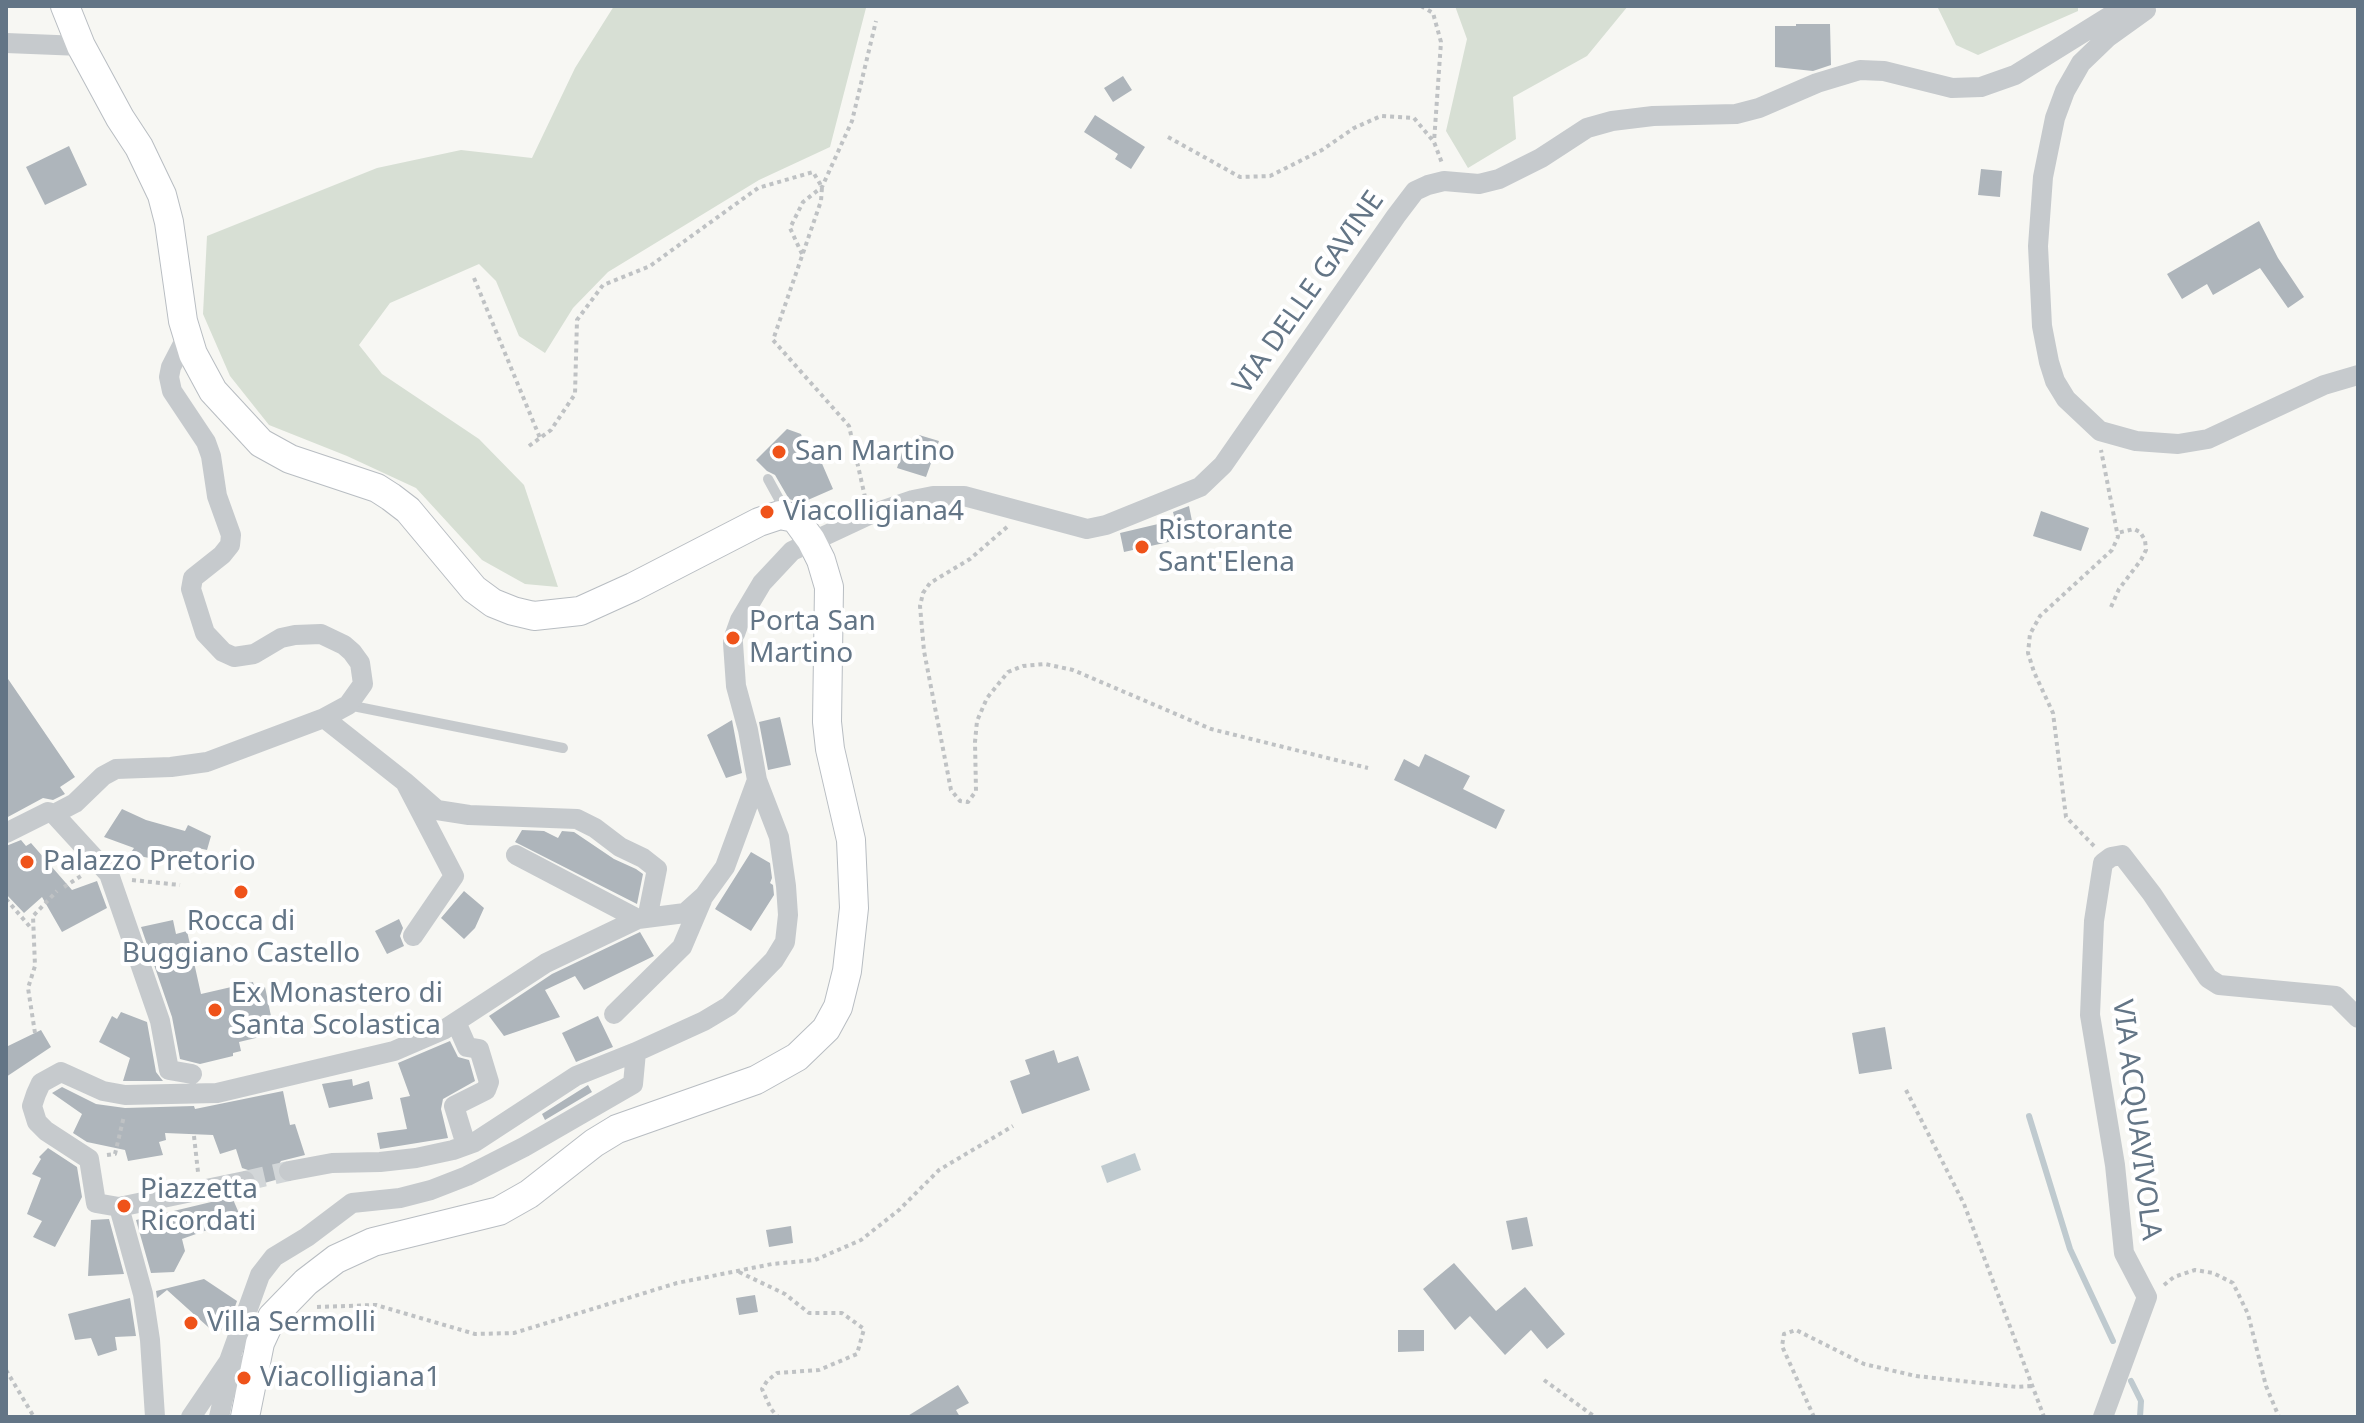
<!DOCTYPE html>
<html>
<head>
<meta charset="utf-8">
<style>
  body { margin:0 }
  #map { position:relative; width:2364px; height:1423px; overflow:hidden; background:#f7f7f3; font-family:"Noto Sans",sans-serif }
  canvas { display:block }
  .frame { position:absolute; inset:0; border:8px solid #637586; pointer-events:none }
</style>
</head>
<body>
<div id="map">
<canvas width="2364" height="1423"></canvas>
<div class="frame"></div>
</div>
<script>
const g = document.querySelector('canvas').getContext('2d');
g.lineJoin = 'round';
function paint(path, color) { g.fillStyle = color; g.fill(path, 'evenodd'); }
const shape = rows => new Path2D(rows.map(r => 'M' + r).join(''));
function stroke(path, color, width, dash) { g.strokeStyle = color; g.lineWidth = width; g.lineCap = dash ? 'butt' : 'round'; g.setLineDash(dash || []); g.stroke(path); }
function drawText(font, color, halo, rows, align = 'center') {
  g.font = font + ' "Noto Sans",sans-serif'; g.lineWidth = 8; g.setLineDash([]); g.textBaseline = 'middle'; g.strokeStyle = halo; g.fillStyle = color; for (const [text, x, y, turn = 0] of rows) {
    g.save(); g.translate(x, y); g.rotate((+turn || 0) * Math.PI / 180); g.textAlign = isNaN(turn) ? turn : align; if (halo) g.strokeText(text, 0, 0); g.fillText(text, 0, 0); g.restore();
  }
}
paint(shape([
  [614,6,872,6,866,8,830,147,759,180,608,272,573,308,545,353,519,336,496,281,479,264,390,303,359,345,382,374,479,439,524,485,558,587,525,584,482,560,416,488,347,456,269,425,230,376,203,314,207,236,377,168,461,150,532,158,575,68],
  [1455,6,1628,6,1587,56,1513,97,1516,139,1468,168,1446,131,1467,39],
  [1937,6,2078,6,2078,11,1978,55,1956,45]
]), '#d7dfd4');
paint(shape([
  [1135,1153,1141,1170,1107,1183,1101,1166]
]), '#bfcacf');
stroke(shape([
  [2029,1116,2070,1249,2113,1341],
  [2131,1381,2141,1401,2140,1417]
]), '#bfcacf', 6);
paint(shape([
  [1796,24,1830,24,1831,65,1813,71,1775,67,1775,26,1796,26],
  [1123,76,1132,90,1113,102,1104,88],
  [1095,115,1145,147,1131,169,1115,159,1118,154,1084,132],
  [69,146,87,185,45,205,26,167],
  [1981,169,2002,171,2000,197,1978,195],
  [2259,221,2278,258,2304,297,2288,308,2260,268,2213,295,2207,284,2182,299,2167,274],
  [787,429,801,434,808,456,817,452,833,489,801,503,789,499,775,475,767,471,756,460],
  [919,435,939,441,926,477,897,468,905,443,915,446],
  [1189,506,1195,536,1124,552,1120,533,1175,520,1173,512],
  [2041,511,2089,528,2081,551,2033,536],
  [6,676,75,777,60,787,65,794,53,800,43,798,6,818],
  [780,717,791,765,768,770,759,722],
  [732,720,742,773,726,778,707,735],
  [1425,754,1470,776,1463,789,1505,810,1496,829,1394,780,1404,759,1419,767],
  [122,809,146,820,185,831,188,825,211,836,207,850,198,848,190,858,171,855,168,862,130,854,134,848,104,837],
  [522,830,544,831,558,838,562,831,574,832,614,859,636,869,643,874,637,904,515,842],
  [21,840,26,846,31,843,72,890,97,881,107,908,62,932,42,897,24,913,6,894,6,846],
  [751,852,770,863,772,878,770,883,773,885,774,895,751,931,715,909],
  [464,891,484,908,475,928,464,939,441,918],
  [399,919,403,928,400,936,404,946,387,954,375,931],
  [173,920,176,934,187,931,201,994,253,982,255,989,265,987,273,1026,258,1029,260,1037,239,1042,241,1051,233,1053,233,1056,200,1064,180,1059,172,1017,141,927],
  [640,932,654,956,584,990,575,976,545,990,560,1017,504,1036,489,1016,552,974],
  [121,1012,147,1022,156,1072,163,1081,123,1081,130,1058,99,1042,112,1016,117,1019],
  [598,1016,613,1047,576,1062,562,1033],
  [1885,1027,1892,1069,1859,1074,1852,1033],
  [41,1030,51,1047,6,1077,6,1047],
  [450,1041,458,1057,469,1060,475,1081,443,1099,441,1109,448,1138,380,1149,377,1133,407,1129,400,1098,410,1096,398,1063],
  [1054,1050,1058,1063,1078,1056,1090,1090,1022,1114,1010,1081,1030,1074,1025,1060],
  [352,1079,353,1086,369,1081,373,1099,329,1108,322,1084],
  [588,1085,592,1092,545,1120,542,1114],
  [62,1087,96,1104,125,1108,194,1106,195,1109,283,1091,290,1125,295,1124,305,1155,281,1161,277,1167,279,1179,257,1185,254,1172,242,1168,236,1149,220,1154,213,1135,165,1133,166,1140,159,1142,163,1155,128,1161,125,1150,87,1142,73,1133,82,1114,52,1093],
  [48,1148,77,1167,82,1197,55,1247,33,1237,42,1221,27,1214,41,1178,32,1174,41,1159,39,1157],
  [232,1197,241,1218,182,1239,185,1251,174,1272,151,1273,136,1220],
  [1527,1217,1533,1246,1512,1250,1506,1221],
  [109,1219,124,1274,88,1276,91,1220],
  [791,1226,793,1243,769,1247,766,1230],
  [1454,1263,1496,1311,1525,1287,1565,1334,1547,1349,1531,1330,1505,1355,1470,1316,1455,1330,1423,1289],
  [204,1279,237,1301,231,1318,217,1335,167,1290,157,1298,156,1291],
  [755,1295,758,1312,739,1315,736,1298],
  [130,1298,136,1336,115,1337,117,1350,98,1356,91,1338,75,1340,68,1314],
  [1398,1330,1424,1330,1424,1351,1398,1352],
  [958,1385,969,1403,956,1410,960,1417,906,1417]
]), '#aeb5bb');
stroke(shape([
  [245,1181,289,1171]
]), '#d2d6d8', 20, [20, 10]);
const secondary = shape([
  [65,6,81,46,120,118,139,147,162,195,169,222,183,321,193,354,213,391,261,443,290,459,377,488,391,497,408,510,474,589,493,603,513,611,534,616,580,611,633,587,759,522,780,515,795,518,811,540,821,560,829,587,827,722,830,749,851,840,854,908,847,971,838,1007,826,1029,797,1057,756,1080,617,1129,594,1143,529,1194,499,1211,373,1242,336,1259,306,1282,272,1317,260,1343,245,1417]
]);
stroke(secondary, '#b8bdc2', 30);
stroke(shape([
  [1421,6,1433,13,1441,42,1434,142],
  [1168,137,1240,177,1270,176,1322,150,1354,128,1381,116,1414,118,1434,142,1442,163],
  [802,254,790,228,803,202,822,187,852,121,876,21],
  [474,278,540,438],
  [529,446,551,430,575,394,577,320,603,285,650,266,758,188,813,172,822,187,821,201,773,340,849,426,865,497],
  [1007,527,970,559,930,583,923,593,920,606,924,651,951,790,960,801,968,802,976,791,975,742,977,721,987,698,1008,672,1023,666,1045,664,1073,670,1211,729,1368,768],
  [2111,607,2119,589,2141,560,2146,550,2145,540,2140,532,2134,529,2117,533],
  [2094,846,2066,817,2053,713,2034,672,2028,653,2030,634,2040,616,2112,550,2118,537,2101,450],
  [132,880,180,885],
  [64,887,84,874],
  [6,899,31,928],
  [35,1033,28,988,35,966,33,916,57,891],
  [1906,1090,1964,1204,2044,1417],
  [194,1136,198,1172],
  [107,1155,115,1154,124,1116],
  [739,1272,785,1294,809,1313,842,1313,864,1329,857,1354,819,1370,777,1373,767,1381,762,1389,771,1409,778,1417],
  [2164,1285,2174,1277,2195,1270,2213,1273,2233,1283,2248,1314,2266,1386,2279,1417],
  [317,1307,376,1305,475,1334,514,1333,677,1283,772,1264,815,1260,861,1240,899,1210,939,1170,1013,1126],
  [6,1370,34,1417],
  [1544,1380,1595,1417],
  [1814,1417,1782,1346,1784,1334,1796,1330,1864,1364,1916,1376,2017,1387,2032,1386]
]), '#bfc2c4', 4, [4, 4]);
stroke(shape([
  [768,479,785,510],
  [348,705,563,748]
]), '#c6cacd', 10);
stroke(shape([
  [2146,10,2107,38,2081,63,2065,91,2055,118,2043,177,2038,246,2042,326,2049,362,2055,381,2066,399,2100,431,2136,441,2178,444,2208,439,2324,385,2358,375],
  [6,43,81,46],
  [735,634,740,620,762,583,792,551,869,515,913,500,933,496,964,496,1087,529,1106,525,1200,487,1223,465,1396,216,1415,191,1428,185,1444,181,1479,184,1499,179,1541,158,1587,128,1612,121,1653,116,1736,114,1759,108,1817,83,1860,70,1884,71,1952,88,1981,87,2015,75,2118,11,2141,6],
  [324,718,405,782,454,876,413,936],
  [405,782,437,810,469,815,577,819,595,828,620,847,643,858,657,869,649,909,654,917],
  [54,814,109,874,160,1021,169,1070,192,1074],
  [6,833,48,812,54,814,75,803,103,776,116,769,171,767,207,762,324,718,348,705,363,684,360,663,352,652,344,645,321,634,295,635,281,638,254,654,234,657,223,652,205,633,191,589,193,578,222,555,230,545,231,535,217,496,211,456,206,442,172,391,169,377,171,367,188,334],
  [516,855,638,919],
  [614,1014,682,947,702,900],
  [456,1022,467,1047,479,1049,489,1082,486,1090,454,1106,466,1145],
  [289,1171,332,1163,380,1162,416,1158,453,1150,475,1142,576,1076,636,1052],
  [245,1181,119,1207,96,1203,89,1159,46,1131,37,1122,32,1106,36,1094,41,1083,61,1072,103,1091,125,1095,217,1093,394,1051,445,1029,546,963,638,919,685,913,704,896,725,867,757,780,748,730,736,686,733,643],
  [119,1207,143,1294,150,1340,155,1417],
  [191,1417,229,1361,260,1275,274,1257,307,1237,352,1203,400,1198,431,1190,467,1176,524,1147,633,1084,636,1052,704,1021,729,1006,774,960,785,942,788,915,786,886,779,837,757,780],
  [219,1417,224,1395,238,1365],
  [2103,1417,2147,1297,2124,1253,2115,1165,2090,1015,2094,921,2103,863,2111,857,2122,855,2152,894,2208,978,2219,985,2336,996,2358,1018]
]), '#c6cacd', 20);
stroke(secondary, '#fff', 28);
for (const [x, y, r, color] of [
  [779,452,8,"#ef531a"],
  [767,512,8,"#ef531a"],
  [1142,547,8,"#ef531a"],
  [733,638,8,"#ef531a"],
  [27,862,8,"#ef531a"],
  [241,892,8,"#ef531a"],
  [215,1010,8,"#ef531a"],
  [124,1206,8,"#ef531a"],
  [191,1323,8,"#ef531a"],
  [244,1378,8,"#ef531a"]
]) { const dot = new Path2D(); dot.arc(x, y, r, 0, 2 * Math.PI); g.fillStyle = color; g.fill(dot); stroke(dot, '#fff', 3); }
drawText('28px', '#637586', '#fff', [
  ["VIA DELLE GAVINE",1309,293,-55],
  ["VIA ACQUAVIVOLA",2136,1120,83]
]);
drawText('28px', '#637586', '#fff', [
  ["San Martino",795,452],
  ["Viacolligiana4",783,512],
  ["Ristorante",1158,531],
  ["Sant'Elena",1158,563],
  ["Porta San",749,622],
  ["Martino",749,654],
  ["Palazzo Pretorio",43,862],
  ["Rocca di",241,922,"center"],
  ["Buggiano Castello",241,954,"center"],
  ["Ex Monastero di",231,994],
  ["Santa Scolastica",231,1026],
  ["Piazzetta",140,1190],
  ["Ricordati",140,1222],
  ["Villa Sermolli",207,1323],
  ["Viacolligiana1",260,1378]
], 'left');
</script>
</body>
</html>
